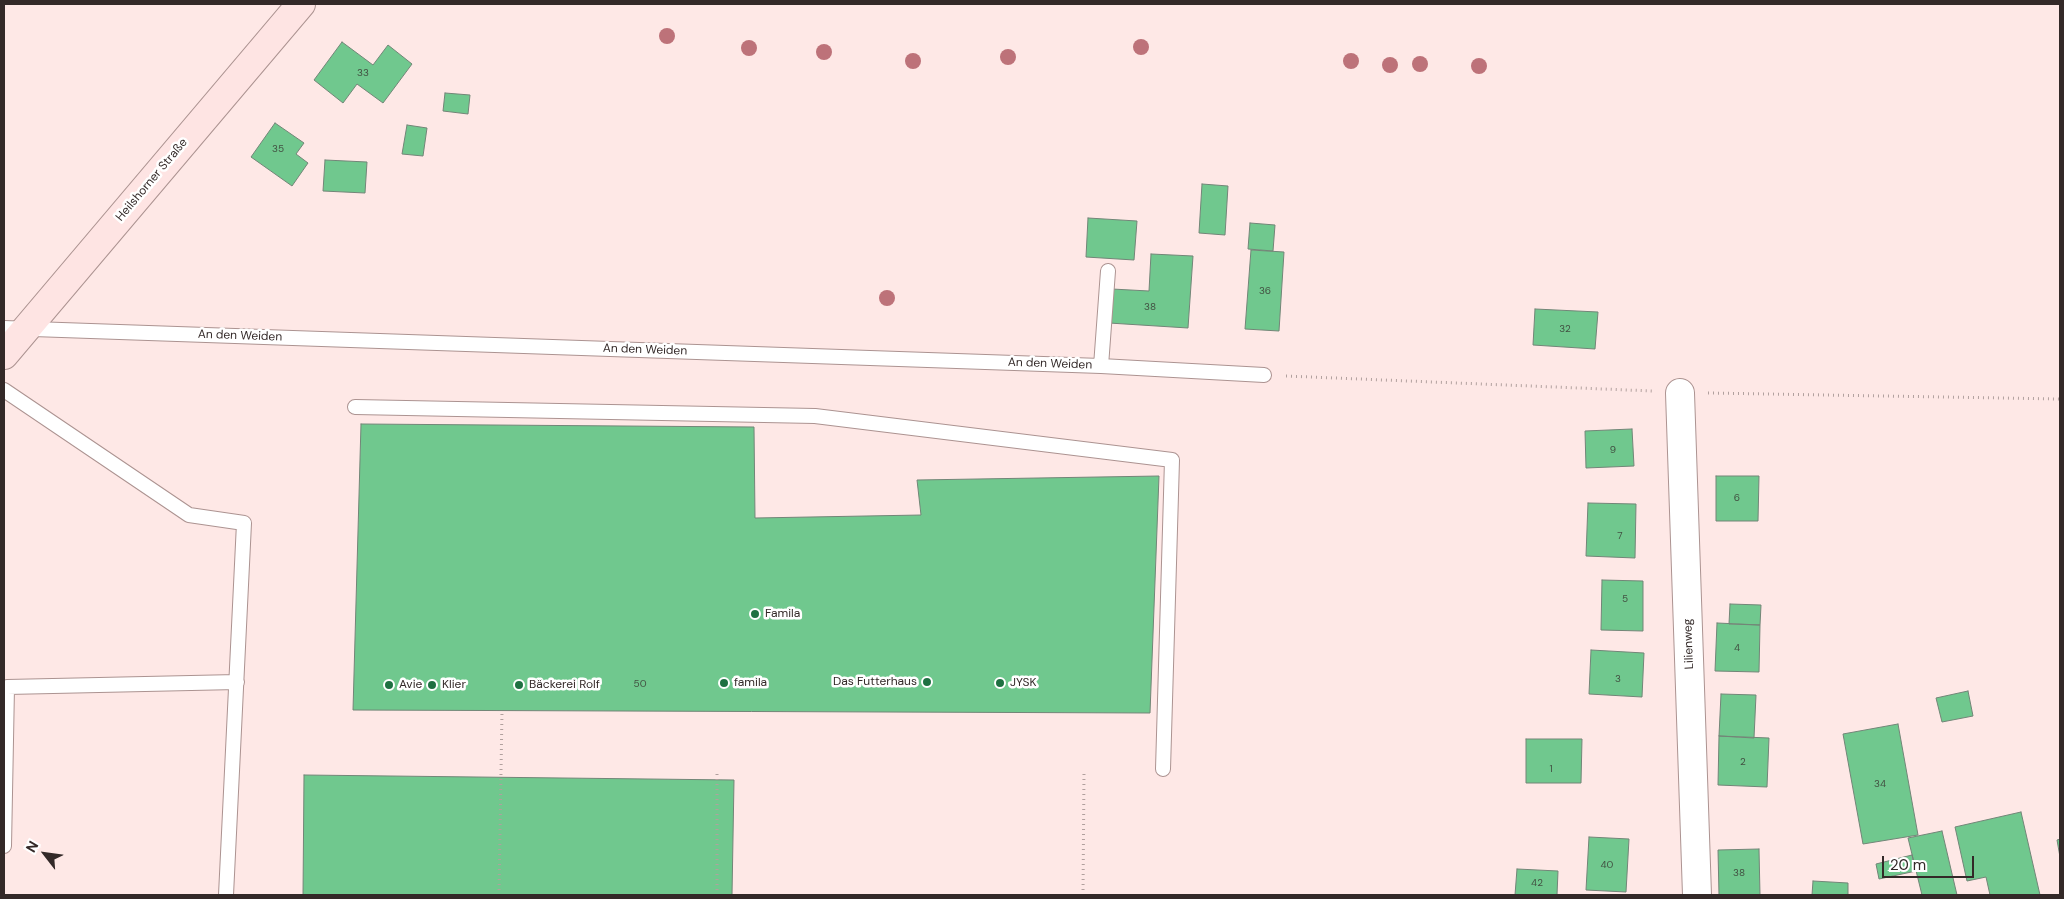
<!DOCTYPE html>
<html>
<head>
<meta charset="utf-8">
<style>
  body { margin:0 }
  #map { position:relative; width:2064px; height:899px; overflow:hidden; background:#fee8e6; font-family:"DM Sans",sans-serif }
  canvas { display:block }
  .frame { position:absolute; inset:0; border:5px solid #332928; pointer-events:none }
  .north { position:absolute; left:20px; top:829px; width:50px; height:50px; -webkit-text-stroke:4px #fff; paint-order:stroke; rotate:300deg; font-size:14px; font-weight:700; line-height:20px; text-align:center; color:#332928 }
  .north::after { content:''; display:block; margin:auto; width:18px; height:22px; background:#332928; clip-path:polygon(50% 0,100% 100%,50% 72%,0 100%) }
  .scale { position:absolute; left:1882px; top:856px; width:92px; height:22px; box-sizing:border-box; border:2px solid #332928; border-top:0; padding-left:6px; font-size:15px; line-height:18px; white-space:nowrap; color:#332928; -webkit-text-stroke:4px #fff; paint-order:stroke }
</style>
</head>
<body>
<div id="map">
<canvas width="2064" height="899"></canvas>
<div class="frame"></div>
<div class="north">N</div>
<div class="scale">20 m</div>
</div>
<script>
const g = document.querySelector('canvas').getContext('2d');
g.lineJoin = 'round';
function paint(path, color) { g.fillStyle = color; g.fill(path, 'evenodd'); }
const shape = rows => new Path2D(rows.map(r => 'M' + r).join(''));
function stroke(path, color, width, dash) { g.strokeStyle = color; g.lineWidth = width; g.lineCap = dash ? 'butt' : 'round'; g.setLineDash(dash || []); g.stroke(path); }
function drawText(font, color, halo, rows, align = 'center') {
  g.font = font + ' "DM Sans",sans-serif'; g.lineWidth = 5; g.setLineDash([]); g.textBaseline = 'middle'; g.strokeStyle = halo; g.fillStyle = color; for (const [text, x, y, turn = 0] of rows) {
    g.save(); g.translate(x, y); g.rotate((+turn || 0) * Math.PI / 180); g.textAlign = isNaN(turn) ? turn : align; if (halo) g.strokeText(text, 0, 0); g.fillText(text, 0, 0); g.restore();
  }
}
const building = shape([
  [342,42,373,65,388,45,412,64,383,103,357,84,343,103,314,80,342,42],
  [445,93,470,95,468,114,443,111,445,93],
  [275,123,304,143,296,154,308,163,292,186,251,157,275,123],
  [407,125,427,128,423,156,402,154,407,125],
  [325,160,367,162,365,193,323,191,325,160],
  [1202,184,1228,186,1225,235,1199,233,1202,184],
  [1088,218,1137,221,1134,260,1086,257,1088,218],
  [1250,223,1275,225,1273,251,1248,249,1250,223],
  [1251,250,1284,252,1279,331,1245,329,1251,250],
  [1151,254,1193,256,1188,328,1109,323,1112,289,1149,291,1151,254],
  [1535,309,1598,312,1595,349,1533,345,1535,309],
  [361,424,754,427,755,518,921,515,917,480,1159,476,1150,713,353,710,361,424],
  [1632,429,1634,466,1586,468,1585,431,1632,429],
  [1716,476,1759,476,1758,521,1716,521,1716,476],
  [1588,503,1636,504,1635,558,1586,556,1588,503],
  [1602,580,1643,581,1643,631,1601,630,1602,580],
  [1730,604,1761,605,1760,625,1729,624,1730,604],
  [1717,623,1760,625,1759,672,1715,671,1717,623],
  [1591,650,1644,653,1642,697,1589,694,1591,650],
  [1968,691,1973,716,1942,722,1936,698,1968,691],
  [1721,694,1756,695,1754,738,1719,736,1721,694],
  [1898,724,1918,835,1863,844,1843,734,1898,724],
  [1719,736,1769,738,1767,787,1718,785,1719,736],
  [1526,739,1582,739,1581,783,1526,783,1526,739],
  [304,775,734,780,732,895,303,895,304,775],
  [2021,812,2040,895,1990,895,1986,877,1967,881,1955,827,2021,812],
  [1942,831,1957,895,1922,895,1908,838,1942,831],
  [1589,837,1629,839,1626,892,1586,890,1589,837],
  [2060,839,2060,857,2057,840,2060,839],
  [1759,849,1760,895,1719,895,1718,850,1759,849],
  [1912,855,1916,871,1879,879,1876,864,1912,855],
  [1517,869,1558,871,1557,895,1515,895,1517,869],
  [1813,881,1848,883,1848,895,1812,895,1813,881]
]);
paint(building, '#70c88e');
stroke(building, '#728577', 1);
const lane = shape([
  [4,328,1101,366,1264,375],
  [1101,366,1108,271],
  [4,390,189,515,244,523,226,895],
  [355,407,815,416,1172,460,1163,769],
  [4,846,7,687,237,682]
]);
const street = shape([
  [1680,393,1697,895]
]);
const secondary = shape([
  [4,355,301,4]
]);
stroke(lane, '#ac9391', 16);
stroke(street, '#ac9391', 30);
stroke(secondary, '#ac9391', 30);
stroke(shape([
  [1286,376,1652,391],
  [1708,393,2060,399],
  [499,895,502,711],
  [717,895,717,773],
  [1083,895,1084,772]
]), '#b1a09e', 3, [1, 4]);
stroke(lane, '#fff', 14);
stroke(street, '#fff', 28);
stroke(secondary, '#fee4e3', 28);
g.fillStyle = '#bd7279';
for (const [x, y] of [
  [667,36],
  [1141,47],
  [749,48],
  [824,52],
  [1008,57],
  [913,61],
  [1351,61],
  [1420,64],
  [1390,65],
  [1479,66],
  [887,298]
]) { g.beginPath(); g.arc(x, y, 8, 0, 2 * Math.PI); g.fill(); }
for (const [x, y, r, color] of [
  [755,614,5,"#1e7041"],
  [927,682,5,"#1e7041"],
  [724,683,5,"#1e7041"],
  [1000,683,5,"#1e7041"],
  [389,685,5,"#1e7041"],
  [432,685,5,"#1e7041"],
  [519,685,5,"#1e7041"]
]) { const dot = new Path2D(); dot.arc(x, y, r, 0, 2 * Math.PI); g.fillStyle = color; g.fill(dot); stroke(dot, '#fff', 2); }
drawText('10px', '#425142', null, [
  ["33",363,73],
  ["35",278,149],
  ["36",1265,291],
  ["38",1150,307],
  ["32",1565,329],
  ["9",1613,450],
  ["6",1737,498],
  ["7",1620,536],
  ["5",1625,599],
  ["4",1737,648],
  ["3",1618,679],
  ["50",640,684],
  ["2",1743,762],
  ["1",1551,769],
  ["34",1880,784],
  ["40",1607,865],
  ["38",1739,873],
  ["42",1537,883]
]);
drawText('12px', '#332928', '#fff', [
  ["Heilshorner Straße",152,180,-50],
  ["An den Weiden",240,336,2],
  ["An den Weiden",645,350,2],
  ["An den Weiden",1050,364,2],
  ["Lilienweg",1689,644,-92]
]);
drawText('12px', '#332928', '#fff', [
  ["Famila",765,614],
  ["Das Futterhaus",917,682,"right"],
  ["famila",734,683],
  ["JYSK",1010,683],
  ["Avie",399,685],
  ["Klier",442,685],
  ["Bäckerei Rolf",529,685]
], 'left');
</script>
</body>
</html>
